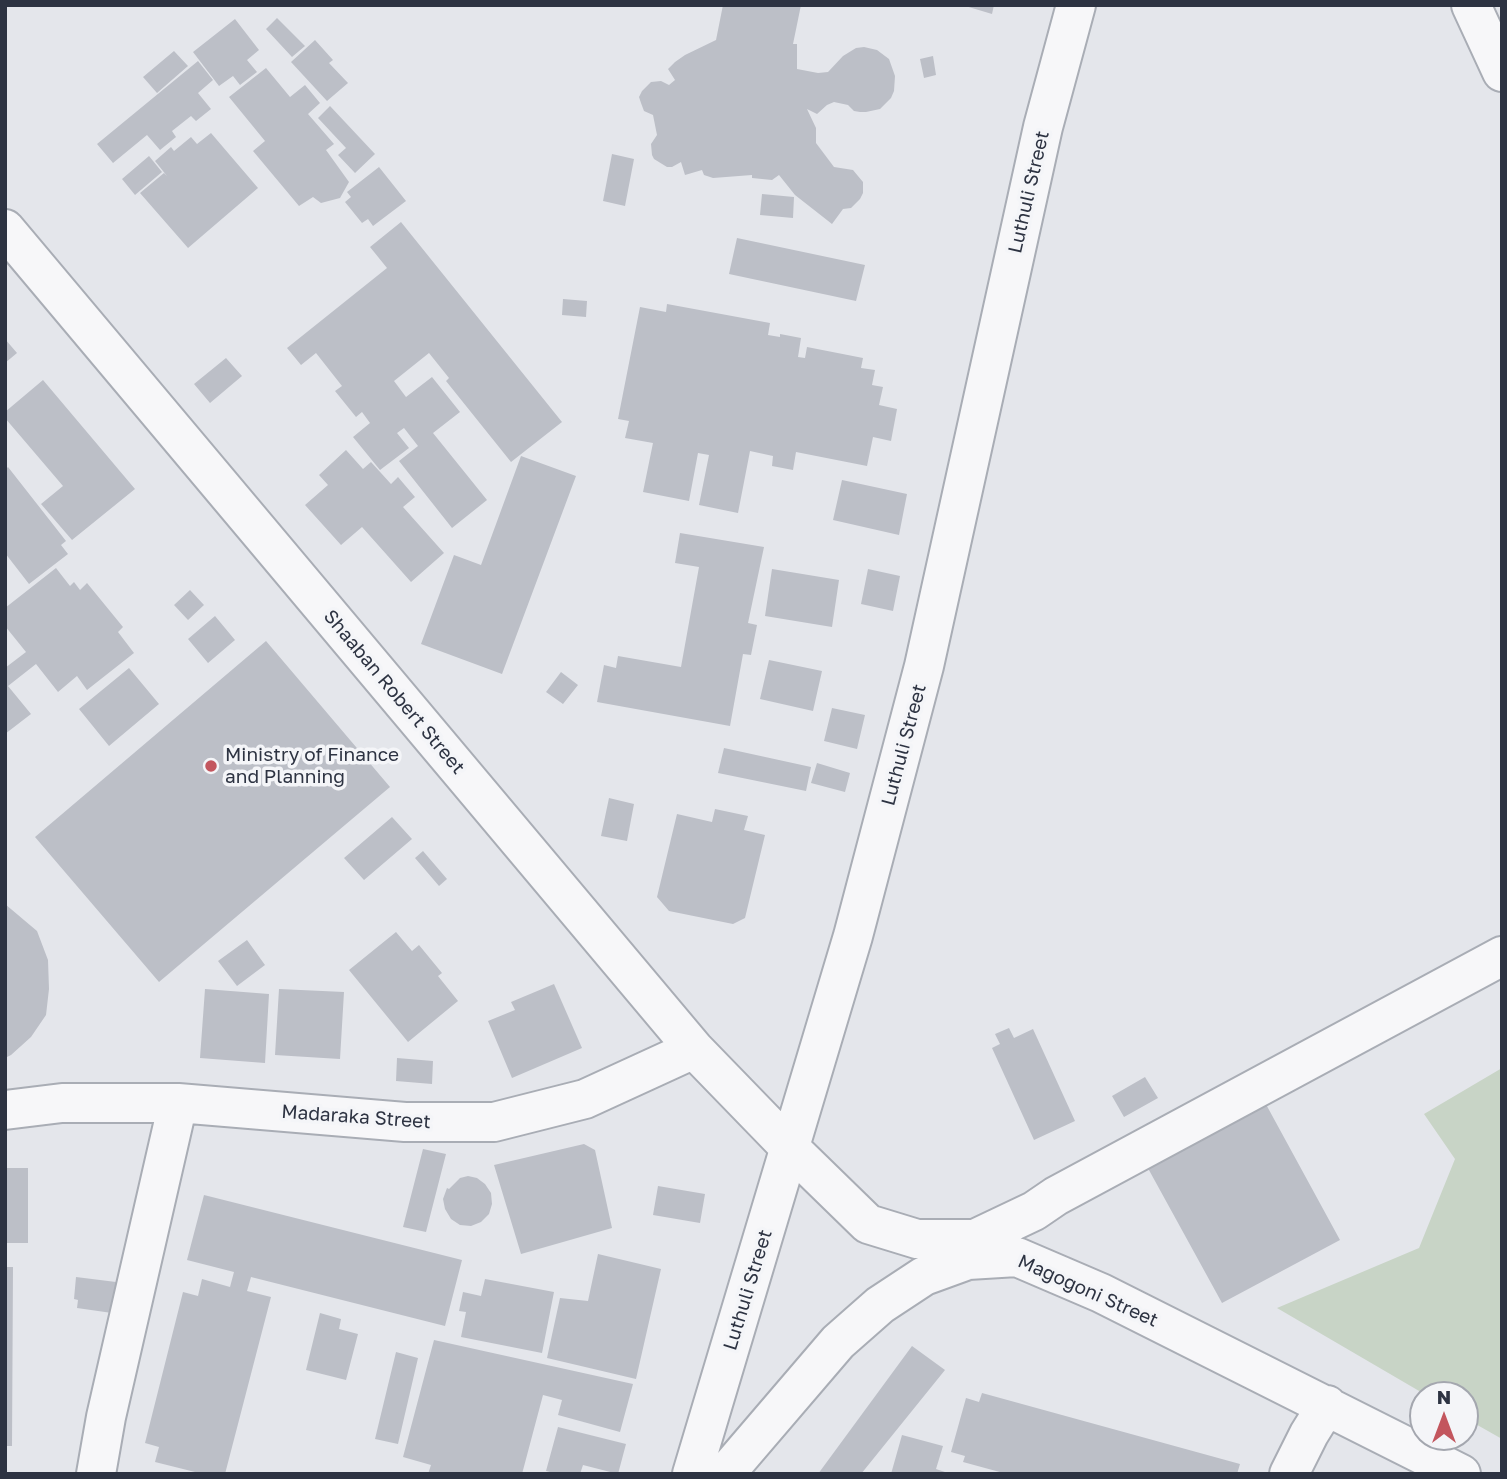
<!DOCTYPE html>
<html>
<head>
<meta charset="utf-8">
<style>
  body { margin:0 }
  #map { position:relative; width:1507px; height:1479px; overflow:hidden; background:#e4e6eb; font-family:"Golos Text",sans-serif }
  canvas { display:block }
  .frame { position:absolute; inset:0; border:7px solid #2d3342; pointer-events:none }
  .north { position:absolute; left:1409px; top:1381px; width:70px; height:70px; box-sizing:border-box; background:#f4f5f8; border:2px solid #a4a7af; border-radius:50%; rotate:0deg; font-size:19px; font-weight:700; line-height:28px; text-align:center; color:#2d3342 }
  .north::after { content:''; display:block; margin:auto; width:24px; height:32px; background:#c3565e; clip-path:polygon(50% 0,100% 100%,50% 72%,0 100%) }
</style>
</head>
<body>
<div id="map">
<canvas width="1507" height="1479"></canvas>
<div class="frame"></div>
<div class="north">N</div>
</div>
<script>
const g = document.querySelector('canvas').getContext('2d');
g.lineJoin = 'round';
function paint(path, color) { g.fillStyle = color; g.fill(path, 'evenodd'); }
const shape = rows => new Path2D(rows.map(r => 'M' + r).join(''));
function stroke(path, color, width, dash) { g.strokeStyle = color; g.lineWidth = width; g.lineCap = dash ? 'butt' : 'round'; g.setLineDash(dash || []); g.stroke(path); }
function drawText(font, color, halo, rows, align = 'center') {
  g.font = font + ' "Golos Text",sans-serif'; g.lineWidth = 7; g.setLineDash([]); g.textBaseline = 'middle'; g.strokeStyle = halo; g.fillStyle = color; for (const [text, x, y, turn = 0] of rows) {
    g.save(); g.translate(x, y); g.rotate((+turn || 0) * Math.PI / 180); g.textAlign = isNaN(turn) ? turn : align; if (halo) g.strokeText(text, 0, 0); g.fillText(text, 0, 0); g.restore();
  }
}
paint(shape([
  [1502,1068,1502,1439,1465,1418,1465,1395,1426,1395,1277,1308,1419,1248,1455,1159,1424,1114]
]), '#c8d4c6');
paint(shape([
  [723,5,801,5,793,44,797,44,797,69,818,73,828,72,843,56,856,48,864,47,877,50,889,59,895,76,894,91,891,98,880,109,866,112,860,112,854,111,848,105,834,102,827,105,817,114,807,109,816,128,816,143,834,167,853,170,863,182,863,193,860,199,851,208,843,209,832,224,795,195,779,175,772,180,752,178,752,175,713,178,704,175,702,170,685,175,681,162,672,167,667,167,654,159,652,155,651,144,657,135,653,115,644,111,641,103,639,97,642,91,651,82,661,81,669,85,675,80,668,69,675,62,685,55,716,40],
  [962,5,994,5,992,14],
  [277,18,305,46,292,57,266,29],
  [235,19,259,50,247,60,257,72,240,85,233,76,219,86,193,52],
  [315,40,333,60,329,63,348,83,327,101,291,62],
  [174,51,188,66,157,93,143,77],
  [933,56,936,75,924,78,920,59],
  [198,61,213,80,198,93,211,109,196,121,191,116,172,131,176,137,160,150,147,135,113,163,97,144],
  [266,68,290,97,305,85,320,103,308,114,334,144,326,150,349,182,340,198,321,203,313,197,299,206,253,151,265,141,229,97],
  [330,106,375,154,355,173,338,155,346,148,318,118],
  [211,133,258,188,188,248,140,193,164,173,167,176,155,161,171,147,174,151,191,137,197,144],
  [612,154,634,159,625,206,603,201],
  [149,156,162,172,135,195,122,179],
  [379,167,406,201,373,226,368,219,362,223,345,202,351,197,347,192],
  [762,194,794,197,793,218,760,215],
  [401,222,562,422,511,462,446,381,449,378,429,353,394,381,406,397,432,377,460,412,433,433,487,500,452,528,399,461,418,446,404,428,397,433,409,448,380,470,353,437,370,423,362,412,356,417,335,391,342,386,316,353,301,365,287,348,387,268,370,247],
  [737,238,865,265,856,301,729,274],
  [563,299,587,301,586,317,562,315],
  [667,304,770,323,768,335,780,337,780,334,801,338,798,357,805,358,807,347,863,358,861,368,875,370,872,385,883,387,879,405,897,409,891,441,873,437,867,466,796,452,793,470,772,466,773,456,750,451,738,513,699,505,709,455,698,453,689,501,643,492,653,443,625,438,629,421,618,419,640,307,666,312],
  [5,339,17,353,5,363],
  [226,358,242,376,210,403,194,384],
  [43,380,135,489,72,540,41,504,63,486,5,418,5,412],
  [346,450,363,469,371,462,391,484,398,477,415,497,403,507,444,553,411,582,362,527,341,545,305,505,328,485,319,475],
  [521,456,576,476,502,674,421,644,454,555,481,565],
  [8,467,66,541,61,545,68,554,29,584,5,553,5,470],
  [842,480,907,494,899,535,833,520],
  [680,533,764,547,748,623,757,625,751,655,743,654,730,726,597,702,604,665,616,668,618,656,681,667,699,567,675,563],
  [56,568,70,586,74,582,80,590,87,583,123,627,118,632,134,653,87,690,77,676,58,692,36,664,8,686,31,714,5,734,5,668,26,652,5,626,5,608],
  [772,569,839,580,832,627,765,616],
  [868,569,900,576,893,611,861,604],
  [190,590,204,605,188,620,174,605],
  [215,616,235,640,208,663,188,639],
  [266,641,390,787,159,982,35,837],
  [769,660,822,671,813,711,760,699],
  [129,668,159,704,109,746,79,709],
  [561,672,578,685,563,704,546,692],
  [832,708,865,715,857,749,824,741],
  [724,748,811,767,806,791,718,773],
  [817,763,850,773,845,792,811,783],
  [609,798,634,804,627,841,601,836],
  [715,809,748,816,744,830,765,835,745,918,733,924,669,911,657,897,677,814,712,822],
  [392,817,412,839,364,880,344,858],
  [423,851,447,879,439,886,415,858],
  [5,904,37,931,48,960,49,989,46,1015,31,1037,11,1055,5,1058],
  [396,932,412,951,419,945,442,973,438,976,458,1001,408,1042,349,970],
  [247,940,265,965,237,986,218,961],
  [554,984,582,1048,512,1078,488,1021,515,1010,511,1002],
  [205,989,269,994,265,1063,200,1058],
  [279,989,344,992,340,1059,275,1055],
  [1009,1028,1014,1038,1033,1029,1075,1121,1034,1140,992,1048,1000,1044,995,1034],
  [397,1058,433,1061,432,1084,396,1081],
  [1145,1077,1158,1098,1124,1117,1112,1096],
  [1262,1097,1340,1240,1222,1303,1144,1161],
  [584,1144,595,1150,612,1228,521,1254,494,1165],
  [423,1149,446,1154,426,1232,403,1227],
  [5,1168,28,1168,28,1243,5,1243],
  [468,1176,477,1178,485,1184,491,1193,492,1204,489,1214,481,1222,471,1226,460,1225,451,1219,445,1209,443,1199,447,1188,449,1189,460,1178],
  [658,1186,705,1194,700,1223,653,1215],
  [204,1195,462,1260,445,1326,251,1277,247,1291,271,1297,225,1474,203,1474,155,1462,159,1447,145,1443,183,1292,198,1296,202,1279,230,1287,234,1272,187,1260],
  [598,1254,661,1269,636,1379,547,1358,560,1298,588,1301],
  [5,1267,13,1267,12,1446,5,1446],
  [76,1277,116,1282,112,1313,77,1308,78,1300,74,1299],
  [485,1279,554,1292,542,1353,461,1337,466,1312,459,1311,463,1292,481,1296],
  [320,1313,341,1319,339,1329,358,1334,346,1380,306,1370],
  [434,1340,633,1384,620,1432,558,1415,562,1400,543,1395,522,1474,428,1474,431,1465,403,1457],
  [912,1346,945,1370,861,1474,818,1474],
  [396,1352,418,1358,398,1444,375,1439],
  [982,1393,1240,1464,1237,1474,1007,1474,963,1462,965,1456,951,1452,966,1398,979,1402],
  [558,1427,626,1444,618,1474,583,1465,580,1474,558,1474,546,1471],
  [902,1435,943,1446,936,1469,951,1474,891,1474]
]), '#bcbfc7');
const minor = shape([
  [1471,5,1502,72],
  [5,229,694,1049,790,1148,868,1224,917,1239,975,1239,1034,1211,1056,1196,1502,956],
  [5,1110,62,1103,178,1103,405,1122,494,1122,585,1099,694,1049],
  [96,1474,106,1417,178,1103],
  [692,1474,853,936,924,666,1043,127,1076,5],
  [725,1474,838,1342,880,1305,924,1276,968,1260,1017,1257,1101,1293,1461,1474],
  [1289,1474,1309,1434,1327,1405]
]);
stroke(minor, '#a9adb5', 42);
stroke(minor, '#f7f7f9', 38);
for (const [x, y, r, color] of [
  [211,766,7,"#c3565e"]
]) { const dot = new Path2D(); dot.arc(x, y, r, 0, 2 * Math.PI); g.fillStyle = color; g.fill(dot); stroke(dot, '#f4f5f8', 2.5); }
drawText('19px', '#2d3342', '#f4f5f8', [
  ["Luthuli Street",1029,192,-77],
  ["Shaaban Robert Street",394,692,50],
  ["Luthuli Street",904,745,-75],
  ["Madaraka Street",356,1117,4],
  ["Luthuli Street",748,1290,-73],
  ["Magogoni Street",1088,1291,24]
]);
drawText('19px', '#2d3342', '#f4f5f8', [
  ["Ministry of Finance",225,755],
  ["and Planning",225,777]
], 'left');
</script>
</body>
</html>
